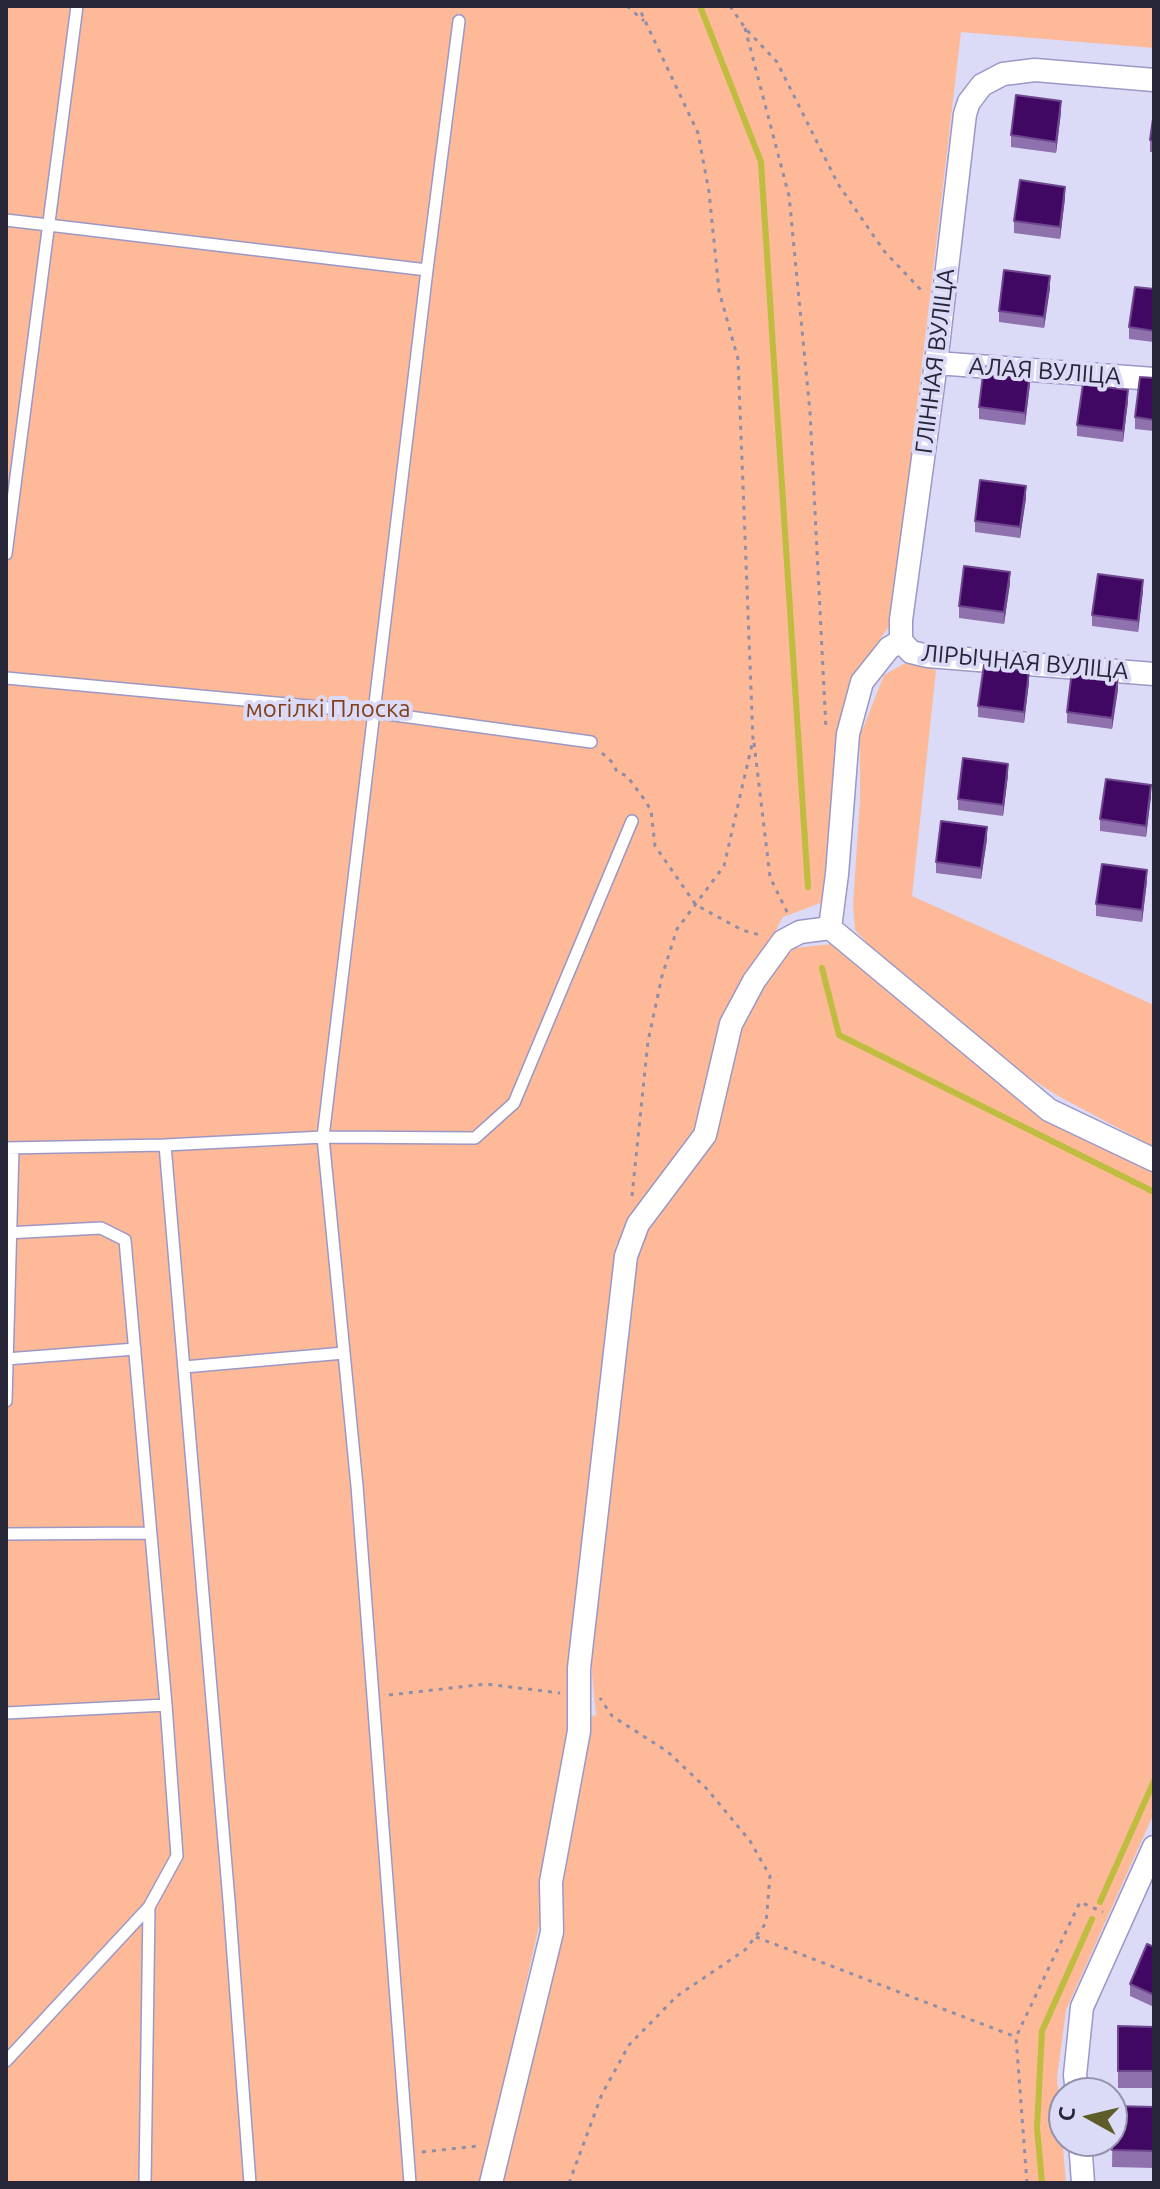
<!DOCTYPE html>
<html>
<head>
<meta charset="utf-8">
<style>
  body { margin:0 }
  #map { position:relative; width:1160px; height:2189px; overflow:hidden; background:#dbdaf7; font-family:Ubuntu,sans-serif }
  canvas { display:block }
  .frame { position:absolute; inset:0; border:8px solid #272538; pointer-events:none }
  .north { position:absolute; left:1048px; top:2077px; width:80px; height:80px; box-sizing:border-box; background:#dbdaf7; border:2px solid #9392ab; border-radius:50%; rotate:278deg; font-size:22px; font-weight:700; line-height:32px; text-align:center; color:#272538 }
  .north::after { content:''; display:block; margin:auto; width:28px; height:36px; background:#5e5d2a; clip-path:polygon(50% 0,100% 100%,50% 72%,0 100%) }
</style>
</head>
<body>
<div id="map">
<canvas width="1160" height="2189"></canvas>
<div class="frame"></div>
<div class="north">С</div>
</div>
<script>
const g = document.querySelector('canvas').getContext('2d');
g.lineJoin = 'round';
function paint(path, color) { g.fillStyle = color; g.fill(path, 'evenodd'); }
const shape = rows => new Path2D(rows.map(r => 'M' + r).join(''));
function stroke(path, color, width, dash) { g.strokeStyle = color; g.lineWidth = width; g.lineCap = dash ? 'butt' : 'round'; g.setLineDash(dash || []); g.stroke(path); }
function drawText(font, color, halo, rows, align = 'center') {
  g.font = font + ' Ubuntu,sans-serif'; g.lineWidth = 8; g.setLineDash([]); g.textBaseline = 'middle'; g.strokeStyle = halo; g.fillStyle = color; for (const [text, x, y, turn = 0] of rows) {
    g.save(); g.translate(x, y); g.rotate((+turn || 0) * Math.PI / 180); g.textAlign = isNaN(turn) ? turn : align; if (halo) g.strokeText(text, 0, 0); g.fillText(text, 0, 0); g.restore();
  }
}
paint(shape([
  [6,6,1154,6,1154,48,961,32,892,622,853,677,823,902,783,917,765,951,694,1137,646,1196,616,1245,572,1646,569,1712,596,1716,590,1651,633,1258,659,1210,709,1149,741,1031,769,972,795,948,831,944,839,948,1053,1123,1154,1172,1154,1813,1066,2010,1057,2078,1066,2183,500,2183,549,1997,562,1915,543,1908,500,2098,485,2183,6,2183],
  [909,661,936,670,912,896,1154,1005,1154,1147,1060,1097,1015,1069,883,960,855,930,853,905,860,800,860,736,884,675]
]), '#fdb998');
stroke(shape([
  [700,6,761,162,808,887],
  [822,968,839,1035,1154,1192],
  [1100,1902,1154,1781],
  [1042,2183,1037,2128,1042,2031,1092,1919]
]), '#bfbc3f', 6);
const lane = shape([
  [6,220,427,270],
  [6,554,77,6],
  [6,678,373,712,591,742],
  [165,1145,229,1901,250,2183],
  [6,1148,165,1145,323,1137,427,270,459,21],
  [6,1233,101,1228,125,1240,166,1705,177,1856,149,1907,6,2061],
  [6,1359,135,1349],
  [184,1367,344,1353],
  [6,1401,13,1148],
  [6,1534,150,1533],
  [6,1713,166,1705],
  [145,2183,149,1907],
  [410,2183,357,1486,323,1137,475,1138,514,1103,632,821]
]);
const street = shape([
  [936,363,1154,379],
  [901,641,901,620,936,363,965,114,969,102,982,85,1003,74,1035,70,1154,80],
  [901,641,911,652,928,656,1154,674],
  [830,928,1049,1110,1154,1160],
  [1077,2093,1075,2075,1082,2007,1154,1847],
  [1080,2141,1083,2183],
  [491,2183,552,1932,551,1882,579,1731,579,1668,626,1256,638,1224,705,1135,731,1024,754,981,783,941,800,932,830,928,837,874,848,734,862,682,889,648,901,641]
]);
stroke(lane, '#9b98c6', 14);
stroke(street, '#9b98c6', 25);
stroke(shape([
  [627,6,644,21],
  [730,6,745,28,777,62,838,184,884,251,922,291],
  [745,28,789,196,810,412,826,729],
  [754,743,770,877,788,914],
  [602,753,613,763,617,772,627,776,644,799,651,810,655,846,696,905,742,930,760,935],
  [632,1196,648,1041,662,976,677,929,724,866,753,740,738,359,719,291,709,192,698,133,638,6],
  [389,1695,486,1684,560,1693],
  [756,1937,1016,2037],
  [422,2152,478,2146],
  [569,2183,602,2094,629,2045,677,1996,745,1950,766,1923,770,1876,750,1841,707,1789,668,1752,612,1716,600,1698],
  [1027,2183,1016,2037,1080,1902,1103,1912]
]), '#908ea7', 3, [4, 6]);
stroke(lane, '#fff', 11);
stroke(street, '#fff', 22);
paint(shape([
  [1061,112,1056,153,1011,147,1011,135],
  [1154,112,1154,152,1150,152,1150,140],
  [1065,198,1060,239,1014,233,1014,221],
  [1050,288,1044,328,999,322,999,311],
  [1154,289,1154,342,1129,339,1129,327],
  [1154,378,1154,431,1135,429,1135,417],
  [1030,384,1025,425,979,419,979,407],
  [1128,401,1123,442,1077,436,1077,425],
  [1026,498,1020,538,975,532,975,521],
  [1010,583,1004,624,959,618,959,606],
  [1143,591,1138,632,1092,626,1092,615],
  [1029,682,1024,723,978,717,978,706],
  [1118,689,1112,729,1067,723,1067,712],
  [1008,775,1003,816,958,810,958,799],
  [1151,796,1146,837,1100,831,1100,819],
  [987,839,981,879,936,873,936,862],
  [1147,881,1142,922,1096,916,1096,904],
  [1154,1947,1154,2007,1130,1996,1130,1984],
  [1118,2026,1154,2027,1154,2088,1118,2088],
  [1113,2106,1154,2107,1154,2168,1112,2167]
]), '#8e71ad');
paint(shape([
  [1061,101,1061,112,1056,153,1056,142],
  [1065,187,1065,198,1060,239,1060,227],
  [1050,276,1050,288,1044,328,1044,317],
  [1030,373,1030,384,1025,425,1025,413],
  [1128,390,1128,401,1123,442,1123,431],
  [1026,486,1026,498,1020,538,1020,527],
  [1010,572,1010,583,1004,624,1004,612],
  [1143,580,1143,591,1138,632,1138,621],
  [1029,671,1029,682,1024,723,1024,712],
  [1118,677,1118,689,1112,729,1112,718],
  [1008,764,1008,775,1003,816,1003,805],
  [1151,785,1151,796,1146,837,1146,826],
  [987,827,987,839,981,879,981,868],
  [1147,870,1147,881,1142,922,1142,910]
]), '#6f478f');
const building = shape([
  [1016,95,1061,101,1056,142,1011,135,1016,95],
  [1154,112,1154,141,1150,140,1154,112],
  [1020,180,1065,187,1060,227,1014,221,1020,180],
  [1004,270,1050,276,1044,317,999,311,1004,270],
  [1135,287,1154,289,1154,331,1129,327,1135,287],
  [984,366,1030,373,1025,413,979,407,984,366],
  [1140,377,1154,378,1154,420,1135,417,1140,377],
  [1083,384,1128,390,1123,431,1077,425,1083,384],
  [980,480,1026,486,1020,527,975,521,980,480],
  [964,566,1010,572,1004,612,959,606,964,566],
  [1098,574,1143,580,1138,621,1092,615,1098,574],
  [984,665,1029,671,1024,712,978,706,984,665],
  [1072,671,1118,677,1112,718,1067,712,1072,671],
  [963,758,1008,764,1003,805,958,799,963,758],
  [1106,779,1151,785,1146,826,1100,819,1106,779],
  [941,821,987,827,981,868,936,862,941,821],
  [1102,864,1147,870,1142,910,1096,904,1102,864],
  [1147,1944,1154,1947,1154,1995,1130,1984,1147,1944],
  [1118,2026,1154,2027,1154,2071,1118,2071,1118,2026],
  [1113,2106,1154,2107,1154,2151,1112,2150,1113,2106]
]);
paint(building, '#410863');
stroke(building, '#6f478f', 2);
drawText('24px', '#272538', '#dbdaf7', [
  ["ГЛІННАЯ ВУЛІЦА",935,361,-83],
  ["АЛАЯ ВУЛІЦА",1045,371,4],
  ["ЛІРЫЧНАЯ ВУЛІЦА",1025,662,5]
]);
drawText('24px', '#82401a', '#dbdaf7', [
  ["могілкі Плоска",328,709]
]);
</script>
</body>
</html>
